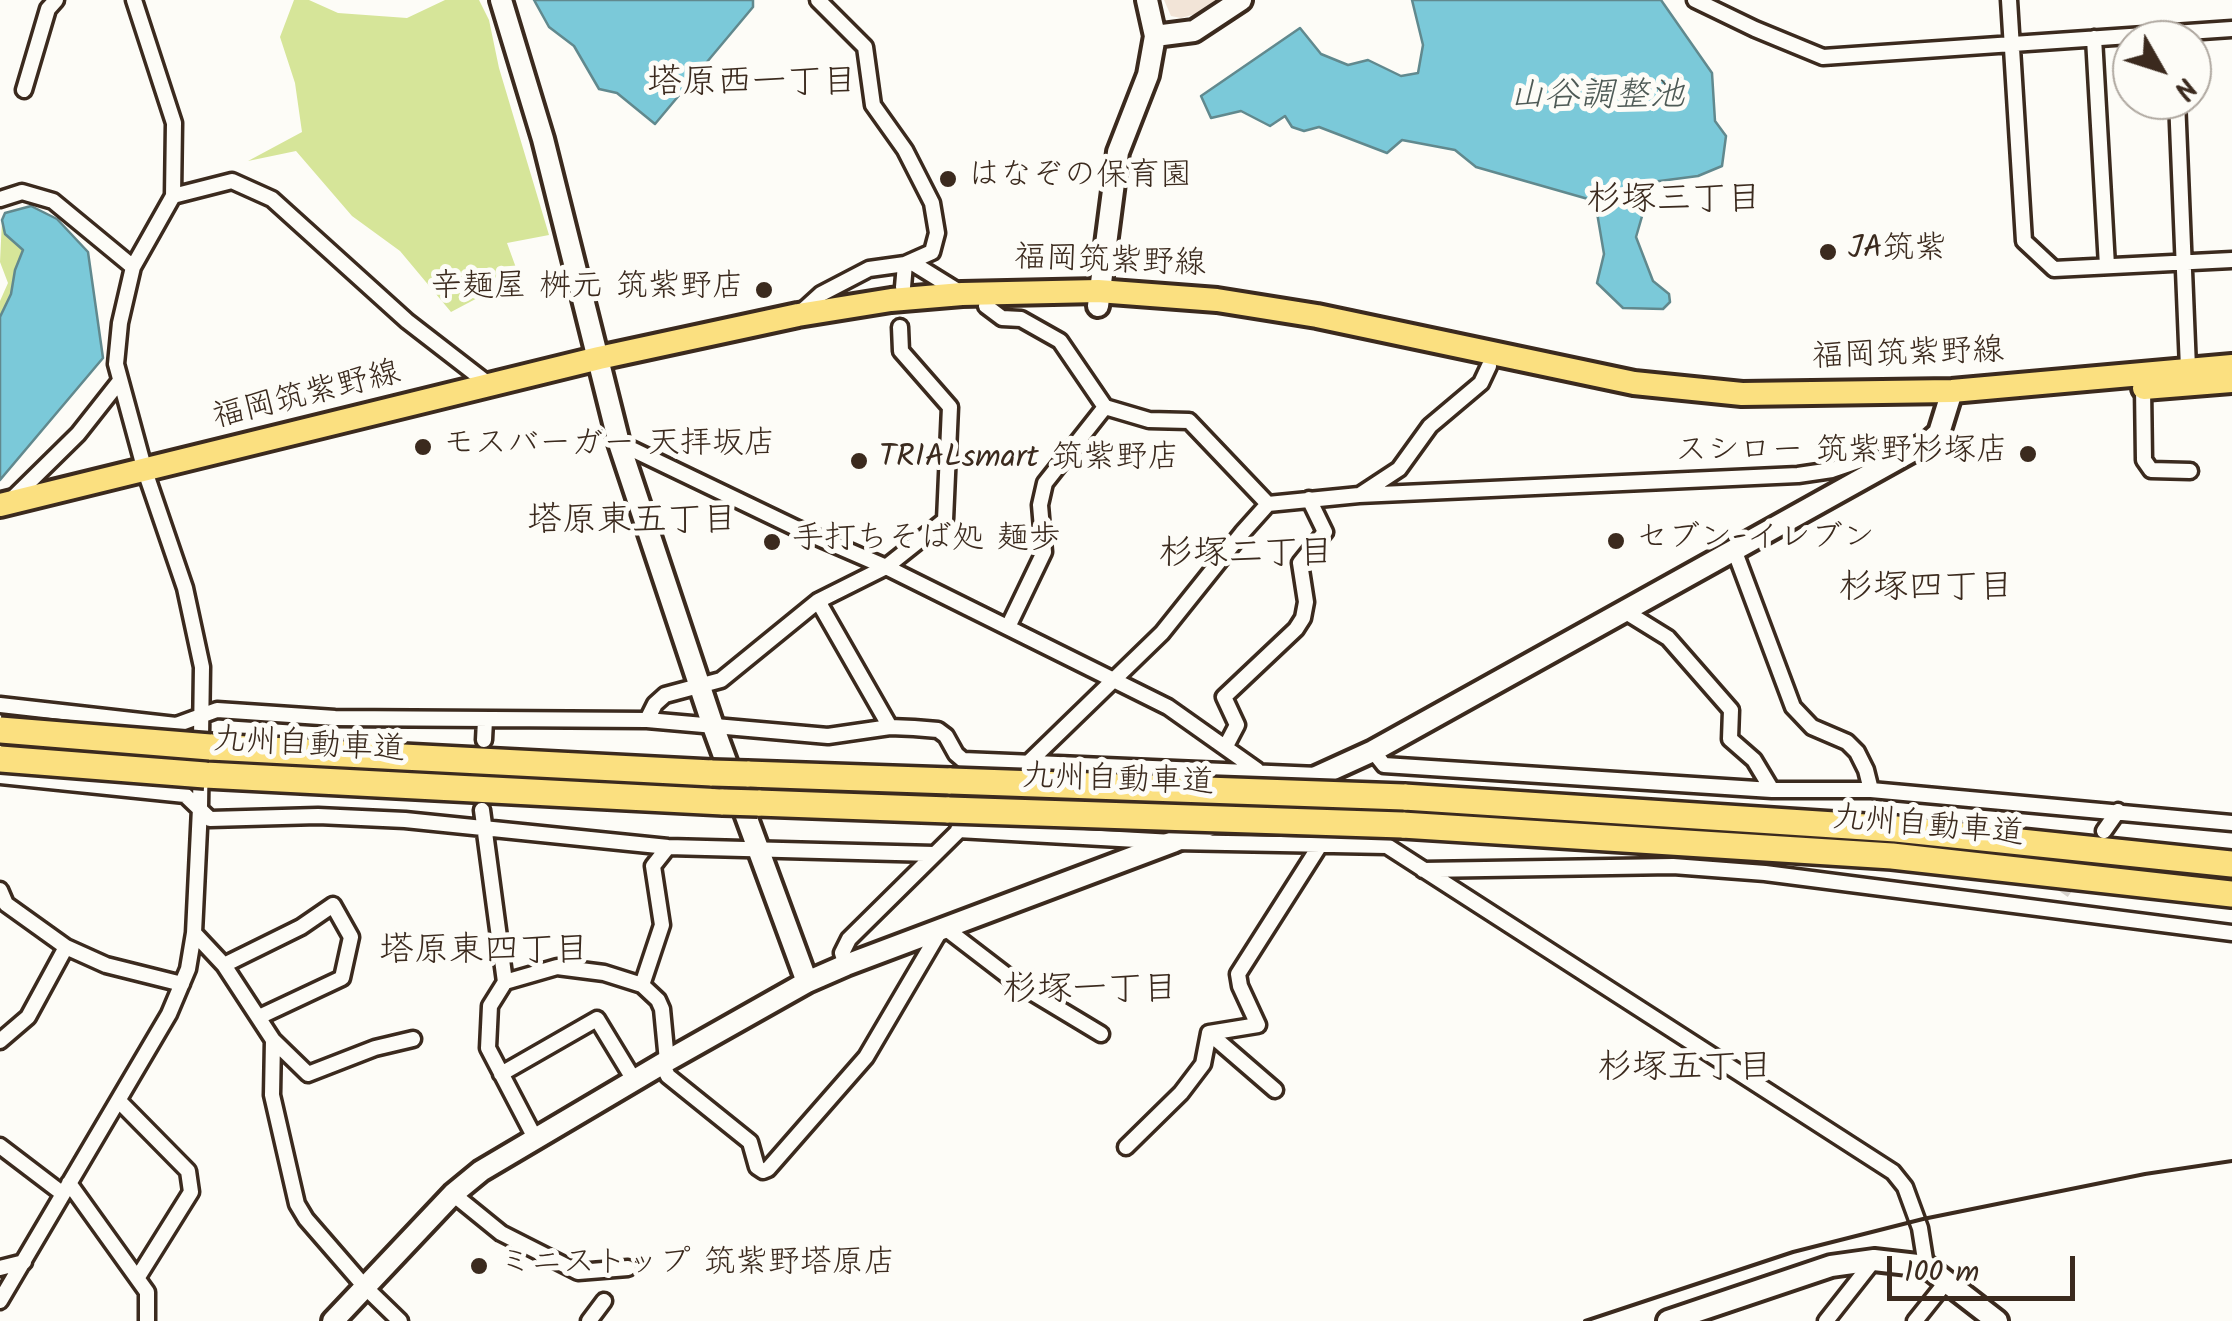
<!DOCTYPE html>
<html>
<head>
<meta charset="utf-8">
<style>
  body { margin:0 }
  #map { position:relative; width:2232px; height:1321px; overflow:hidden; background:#fdfcf7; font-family:Kalam,sans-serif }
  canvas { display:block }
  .north { position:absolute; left:2112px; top:20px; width:100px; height:100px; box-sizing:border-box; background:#fdfcf7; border:2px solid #afa8a0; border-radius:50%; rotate:129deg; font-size:28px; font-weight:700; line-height:40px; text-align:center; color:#3b2a1e }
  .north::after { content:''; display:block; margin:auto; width:35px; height:45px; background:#3b2a1e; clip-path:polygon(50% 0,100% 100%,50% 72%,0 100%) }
  .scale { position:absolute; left:1887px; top:1256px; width:188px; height:45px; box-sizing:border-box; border:5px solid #3b2a1e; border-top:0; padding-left:12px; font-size:30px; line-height:35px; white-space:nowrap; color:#3b2a1e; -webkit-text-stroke:8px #fdfcf7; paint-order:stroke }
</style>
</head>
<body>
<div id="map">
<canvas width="2232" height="1321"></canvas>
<div class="north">N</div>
<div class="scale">100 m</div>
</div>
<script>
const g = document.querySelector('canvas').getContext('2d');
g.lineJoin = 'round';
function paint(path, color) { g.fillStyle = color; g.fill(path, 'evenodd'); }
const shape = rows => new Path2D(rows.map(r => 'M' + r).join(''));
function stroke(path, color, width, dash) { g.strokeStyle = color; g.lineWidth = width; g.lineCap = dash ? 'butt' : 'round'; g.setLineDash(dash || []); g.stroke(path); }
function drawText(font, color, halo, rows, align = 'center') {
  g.font = font + ' Kalam,"Klee One",sans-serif'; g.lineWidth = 10; g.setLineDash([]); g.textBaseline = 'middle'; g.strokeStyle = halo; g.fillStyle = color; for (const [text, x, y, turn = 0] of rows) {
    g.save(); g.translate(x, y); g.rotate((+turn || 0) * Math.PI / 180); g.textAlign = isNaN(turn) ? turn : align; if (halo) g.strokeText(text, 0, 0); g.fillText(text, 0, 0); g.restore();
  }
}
paint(shape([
  [1164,0,1225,0,1210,10,1181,18,1171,16]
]), '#f2e4d7');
paint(shape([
  [294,0,309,0,338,13,407,18,445,0,479,0,489,20,499,68,549,235,507,243,519,276,451,312,400,251,352,216,296,151,248,161,302,132,295,83,280,37],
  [2,220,5,234,23,250,15,270,11,294,0,317,0,301,8,283,0,262]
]), '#d6e599');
const water = shape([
  [534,0,753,0,753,7,655,124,617,93,599,89,574,46,549,27,534,0],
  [1412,0,1661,0,1712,73,1715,121,1726,136,1722,166,1698,176,1652,182,1636,237,1653,281,1669,294,1670,302,1663,309,1623,308,1597,283,1604,254,1595,201,1476,167,1455,150,1402,140,1387,153,1319,127,1304,131,1292,127,1285,116,1270,126,1241,111,1211,118,1201,96,1300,28,1321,54,1348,65,1368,60,1401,76,1418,73,1423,45,1412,0],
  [31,206,57,219,88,252,103,358,0,480,0,317,11,294,15,270,23,250,5,234,2,220,5,213,31,206]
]);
paint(water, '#7bc9d9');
stroke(water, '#61898e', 2.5);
stroke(shape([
  [2062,893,2093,848]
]), '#d6d2cc', 14, [14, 7]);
const street = shape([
  [1695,0,1755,29,1823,57,2232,29],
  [2009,0,2024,241,2054,269,2232,260],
  [2094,38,2107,266],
  [24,90,48,9,56,0],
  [2177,100,2188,368],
  [173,196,232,181,272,199,407,321,491,386],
  [0,199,22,192,53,201,133,267],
  [911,262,961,293],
  [903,287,905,264],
  [986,306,1002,318,1021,319,1060,341,1105,407,1149,420,1189,421,1268,504],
  [799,314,821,294,869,269,905,264,932,252,937,233,932,203,905,150,873,105,865,47,818,0],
  [2143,388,2144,460,2151,470,2190,471],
  [619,443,798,529,886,567,1168,707,1257,770],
  [1361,494,1399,469,1430,426,1481,383,1489,366],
  [12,499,78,434,119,382],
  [1735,552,1793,707,1812,727,1847,742,1857,752,1866,770,1871,790],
  [818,601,890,727],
  [1626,612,1668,638,1731,710,1730,739,1754,760,1772,790],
  [1008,627,1044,552,1040,505,1045,483,1105,407],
  [0,705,176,725,217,710,335,718,647,720,828,736,890,727,914,728,938,730,946,736,956,754,963,760,1318,775],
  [647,720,655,704,665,695,721,680,818,601,886,567,945,520,950,407,901,351,900,327],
  [484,740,485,720],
  [1226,746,1237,725,1224,697,1296,629,1303,618,1306,602,1300,563,1325,532,1309,499],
  [1373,751,1384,765,1772,790,1871,790,2232,823],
  [1030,761,1162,633,1242,533,1268,504,1359,495,1798,475,1832,470,1870,457,1884,466],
  [0,776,185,795,210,819,318,816,405,820,668,847,934,854],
  [482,810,505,982],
  [958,830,1173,842,1387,846,1893,1172,1905,1187,1920,1228,1926,1266],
  [2104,831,2118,811],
  [1423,870,1673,866,1765,873,2232,933],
  [0,890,6,904,66,947,106,965,182,984],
  [945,928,1018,984,1101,1034],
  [194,933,224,965,273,1040,272,1095,297,1204,306,1219,365,1287,400,1321],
  [224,965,301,927,333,905,351,937,342,978,259,1017],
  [846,965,842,953,849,939,1007,783],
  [642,985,662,925,653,866,668,847],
  [1209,1033,1275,1090],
  [273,1040,308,1074,375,1048,413,1039],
  [0,1041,28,1017,66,947],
  [662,1064,668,1076,750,1142,757,1167,763,1171,768,1169,866,1057,940,931],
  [501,1074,597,1019,634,1080],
  [119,1101,188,1171,191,1192,138,1277],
  [535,1138,488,1048,490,1006,505,982,557,967,604,973,642,985,658,1000,662,1009,667,1061],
  [0,1146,63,1194],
  [1126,1147,1181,1093,1203,1064,1209,1033,1258,1025,1240,986,1238,974,1320,845],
  [69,1183,147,1292,147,1321],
  [453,1194,501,1233,578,1272,628,1268],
  [0,1268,24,1262],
  [0,1301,169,1014,188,969,194,933,200,808,202,667,185,588,145,471,116,364,120,323,133,267,173,196,174,123,134,0],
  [589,1321,604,1301],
  [1826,1321,1874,1260],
  [1915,1321,1947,1281]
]);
const secondary = shape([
  [501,0,543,139,619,443,713,726,807,982],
  [1155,36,1194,31,1241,0],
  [1098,306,1118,152,1148,75,1155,36,1147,0],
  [333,1321,453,1194,481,1171,667,1061,807,982,846,965,1173,842,1373,751,1930,441,1939,433,1952,391],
  [1668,1321,1831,1266,1874,1260,1926,1266,1997,1321]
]);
const primary = shape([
  [2144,388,2232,381],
  [0,505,599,358,798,315,891,300,962,294,1098,291,1217,300,1317,316,1634,383,1742,394,1952,391,2232,366]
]);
const highway = shape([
  [210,747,712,773],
  [747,774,951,781],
  [205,775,723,802],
  [1404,797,1896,829,2232,864],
  [758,803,949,810],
  [1402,825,1892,856,2232,894]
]);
stroke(street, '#3b2a1e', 21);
stroke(secondary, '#3b2a1e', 28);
stroke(primary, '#3b2a1e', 30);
stroke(highway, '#3b2a1e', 32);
stroke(street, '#fdfcf7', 14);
stroke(secondary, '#fdfcf7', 20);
stroke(primary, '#fbe080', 22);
stroke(highway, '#fbe080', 25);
stroke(shape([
  [1585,1321,1793,1252,1923,1219,2145,1174,2232,1161]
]), '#3b2a1e', 4);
const highwayBridge = shape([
  [0,730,210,747],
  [0,759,205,775],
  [712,773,747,774],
  [951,781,1404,797],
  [723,802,758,803],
  [949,810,1402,825]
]);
stroke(highwayBridge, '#3b2a1e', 32, []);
stroke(highwayBridge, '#fbe080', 25);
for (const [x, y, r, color] of [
  [948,179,10,"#3b2a1e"],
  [1828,252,10,"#3b2a1e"],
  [764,290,10,"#3b2a1e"],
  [423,447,10,"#3b2a1e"],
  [2028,454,10,"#3b2a1e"],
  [859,461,10,"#3b2a1e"],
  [1616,541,10,"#3b2a1e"],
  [772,542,10,"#3b2a1e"],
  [479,1266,10,"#3b2a1e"]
]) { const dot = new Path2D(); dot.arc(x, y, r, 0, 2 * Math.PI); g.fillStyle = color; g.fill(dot); stroke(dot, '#fdfcf7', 4); }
drawText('32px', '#3b2a1e', '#fdfcf7', [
  ["はなぞの保育園",968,179],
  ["JA筑紫",1848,252],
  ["辛麺屋 桝元 筑紫野店",744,290,"right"],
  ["モスバーガー 天拝坂店",443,447],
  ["スシロー 筑紫野杉塚店",2008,454,"right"],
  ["TRIALsmart 筑紫野店",879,461],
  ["セブン-イレブン",1636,541],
  ["手打ちそば処 麺歩",792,542],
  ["ミニストップ 筑紫野塔原店",499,1266]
], 'left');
drawText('32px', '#3b2a1e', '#fdfcf7', [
  ["福岡筑紫野線",1110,264,2],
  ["福岡筑紫野線",1908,357,-2],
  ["福岡筑紫野線",307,398,-14],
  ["九州自動車道",309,748,3],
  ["九州自動車道",1118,783,2],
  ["九州自動車道",1928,829,5]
]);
drawText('35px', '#3b2a1e', '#fdfcf7', [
  ["塔原西一丁目",752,86],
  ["杉塚三丁目",1674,203],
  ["塔原東五丁目",632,524],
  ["杉塚二丁目",1246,557],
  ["杉塚四丁目",1926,591],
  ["塔原東四丁目",484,954],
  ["杉塚一丁目",1090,993],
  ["杉塚五丁目",1685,1071]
]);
drawText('italic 35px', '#4e5a56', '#fdfcf7', [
  ["山谷調整池",1597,99]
]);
</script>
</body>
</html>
